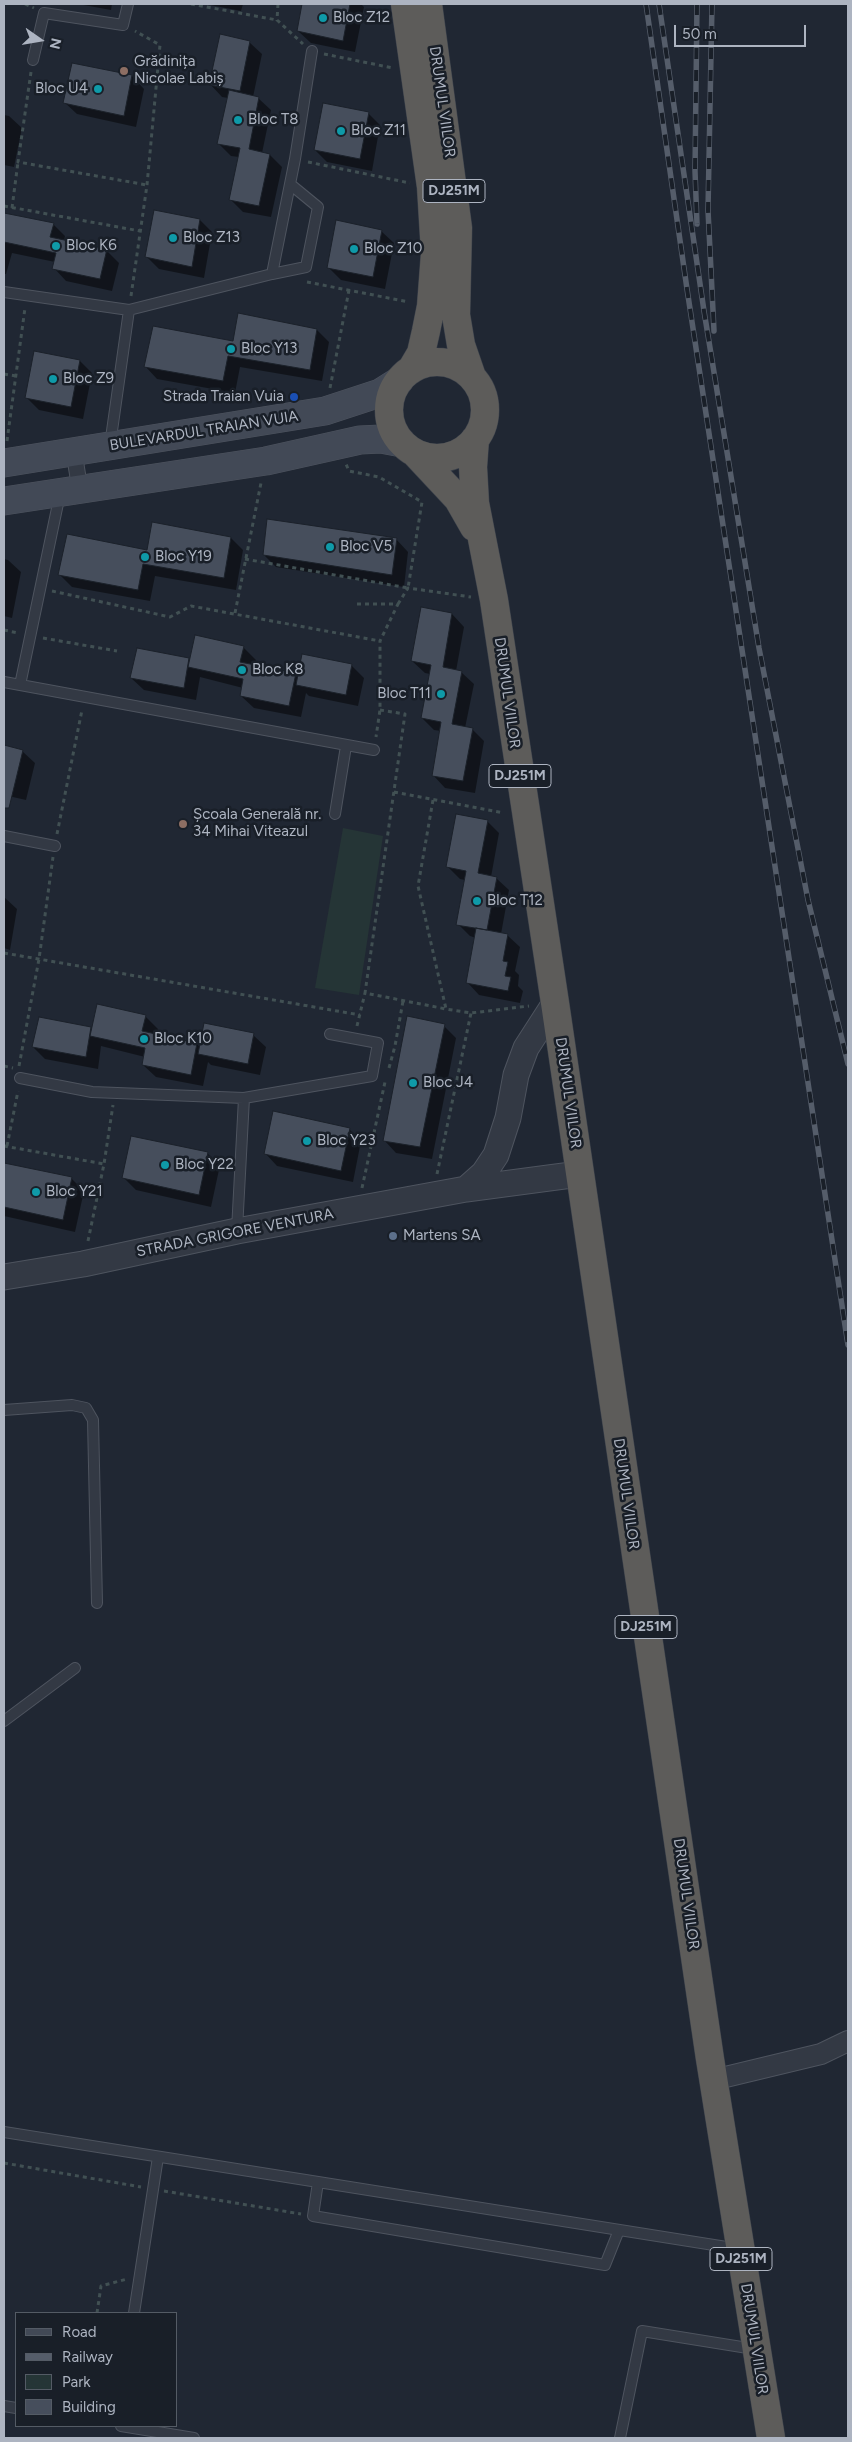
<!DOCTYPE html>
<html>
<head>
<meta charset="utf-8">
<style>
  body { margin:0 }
  #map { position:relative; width:852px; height:2442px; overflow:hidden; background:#202733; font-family:Figtree,sans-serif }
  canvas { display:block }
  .frame { position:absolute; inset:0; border:5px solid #adb4c1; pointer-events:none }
  .legend { position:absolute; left:15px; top:2312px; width:162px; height:115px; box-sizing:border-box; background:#191f28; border:1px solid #545b65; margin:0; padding:6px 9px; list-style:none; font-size:15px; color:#adb4c1 }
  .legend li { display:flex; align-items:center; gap:10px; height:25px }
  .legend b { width:25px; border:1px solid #545b65 }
  .north { position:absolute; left:15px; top:15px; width:50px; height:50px; -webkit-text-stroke:4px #191f28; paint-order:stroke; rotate:103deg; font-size:14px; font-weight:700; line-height:20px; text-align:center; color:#adb4c1 }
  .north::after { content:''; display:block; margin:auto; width:18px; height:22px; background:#adb4c1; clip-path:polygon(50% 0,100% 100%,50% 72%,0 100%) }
  .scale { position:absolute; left:674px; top:25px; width:132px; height:22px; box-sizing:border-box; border:2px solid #adb4c1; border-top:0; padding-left:6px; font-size:15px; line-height:18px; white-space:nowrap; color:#adb4c1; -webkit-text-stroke:4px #191f28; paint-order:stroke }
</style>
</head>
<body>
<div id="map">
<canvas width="852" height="2442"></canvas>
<div class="frame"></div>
<ul class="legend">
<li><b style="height:6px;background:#424956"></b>Road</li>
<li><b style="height:6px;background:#555d6a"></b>Railway</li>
<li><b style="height:14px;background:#253536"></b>Park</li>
<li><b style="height:14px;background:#464e5c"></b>Building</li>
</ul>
<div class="north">N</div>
<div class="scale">50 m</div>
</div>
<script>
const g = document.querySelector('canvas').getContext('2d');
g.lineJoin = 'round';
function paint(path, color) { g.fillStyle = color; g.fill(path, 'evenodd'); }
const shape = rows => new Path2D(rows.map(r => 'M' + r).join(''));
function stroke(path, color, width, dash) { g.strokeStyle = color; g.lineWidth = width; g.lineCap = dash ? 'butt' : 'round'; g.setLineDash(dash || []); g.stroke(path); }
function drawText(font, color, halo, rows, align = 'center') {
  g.font = font + ' Figtree,sans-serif'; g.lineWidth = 5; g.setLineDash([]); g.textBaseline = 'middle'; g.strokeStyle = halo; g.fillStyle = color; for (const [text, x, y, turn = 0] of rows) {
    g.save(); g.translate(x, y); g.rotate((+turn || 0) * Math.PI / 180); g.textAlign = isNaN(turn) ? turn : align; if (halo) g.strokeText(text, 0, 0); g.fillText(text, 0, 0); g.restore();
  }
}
paint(shape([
  [343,828,383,836,359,995,315,988]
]), '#253536');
paint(shape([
  [78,4,112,4,111,10],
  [205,4,243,4,241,11],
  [303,4,361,4,364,7,355,52,311,43,298,31],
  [249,42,262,54,253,97,258,98,271,110,262,153,270,155,282,167,271,217,243,212,230,199,239,157,231,156,218,143,228,98,222,97,210,84],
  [132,76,144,89,136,127,77,114,64,102],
  [368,113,380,125,372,171,327,162,315,150],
  [4,115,9,116,22,128,14,167,4,165],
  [5,215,53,224,65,236,64,241,106,250,119,263,112,291,66,281,54,268,55,262,12,253,6,274,4,274],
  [200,220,212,232,204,278,159,269,147,257],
  [381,231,394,243,385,289,341,280,328,267],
  [317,330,329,342,322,381,240,367,235,393,157,379,145,366,234,343],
  [80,361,92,373,83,419,39,410,27,398],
  [231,538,243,550,236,590,155,576,150,601,72,587,60,575,148,551],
  [396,539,408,552,404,587,276,567,264,555],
  [4,559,8,560,21,572,12,618,4,616],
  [452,614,464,627,456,671,461,672,474,684,465,728,472,729,484,741,475,793,445,788,433,775,441,731,434,730,422,718,430,674,425,673,412,661],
  [243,647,256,660,254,666,295,675,298,678,352,666,364,678,358,706,309,696,306,693,301,717,254,708,241,696,243,688,200,677,196,700,144,690,131,678,188,659,190,662],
  [4,747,22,751,35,763,26,800,4,795],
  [487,821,499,833,491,877,496,878,509,890,501,934,507,935,520,947,515,971,519,975,518,986,523,991,520,1003,479,995,467,982,476,938,470,936,458,924,465,880,460,879,448,867],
  [4,897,17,909,10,950,4,948],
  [145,1016,158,1029,156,1035,197,1044,200,1047,253,1035,266,1047,260,1075,211,1065,208,1062,203,1086,156,1077,143,1065,145,1057,101,1046,98,1069,45,1059,33,1047,90,1028,92,1031],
  [444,1026,456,1038,432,1159,396,1153,384,1140],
  [349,1129,361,1141,353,1182,277,1166,265,1153],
  [207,1153,220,1165,211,1207,136,1190,124,1178],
  [4,1164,71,1178,84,1191,75,1232,4,1216]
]), '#0007');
const building = shape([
  [302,4,350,4,343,41,297,31,302,4],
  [220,34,250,41,240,91,209,85,220,34],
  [72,63,132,75,124,116,63,103,72,63],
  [229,90,259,97,249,149,270,154,259,206,229,200,240,148,217,144,229,90],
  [323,103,369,112,360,159,314,150,323,103],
  [154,210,200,219,192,267,145,257,154,210],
  [4,213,54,223,50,237,107,249,100,279,52,269,56,253,4,242,4,213],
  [336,220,382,230,373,277,327,268,336,220],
  [238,313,317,329,310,370,228,356,223,381,144,367,153,326,233,341,238,313],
  [34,351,80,360,71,407,25,398,34,351],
  [267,519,397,538,392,575,263,555,267,519],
  [152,522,231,537,224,578,143,564,138,590,58,575,67,534,147,550,152,522],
  [421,607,452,613,443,667,462,671,452,724,473,728,463,781,432,776,441,722,421,718,431,665,411,661,421,607],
  [195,635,244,646,240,662,296,673,289,706,240,696,243,679,188,667,195,635],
  [137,648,189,658,184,688,130,678,137,648],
  [302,654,352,664,346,695,296,685,302,654],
  [4,745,23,750,9,808,4,808,4,745],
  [456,814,488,820,478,873,497,877,487,930,456,925,466,871,446,867,456,814],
  [476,928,508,934,503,961,508,962,505,976,511,977,508,991,466,983,476,928],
  [97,1004,146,1015,142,1031,197,1043,191,1075,142,1065,145,1048,90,1036,97,1004],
  [407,1016,445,1024,420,1147,383,1141,407,1016],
  [39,1017,91,1027,86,1057,32,1047,39,1017],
  [204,1023,254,1033,248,1064,198,1054,204,1023],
  [273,1111,350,1128,341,1171,264,1154,273,1111],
  [131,1136,208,1152,199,1195,122,1178,131,1136],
  [4,1163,72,1177,63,1220,4,1207,4,1163]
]);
paint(building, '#464e5c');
stroke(building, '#1b212a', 1);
const service = shape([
  [33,60,44,13,123,25,128,4],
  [272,274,306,267,318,207,290,184],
  [4,292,129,310,110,445],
  [129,310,272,274,295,159,312,51],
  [4,682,374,750],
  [20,685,60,494],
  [335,814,346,746],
  [4,836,55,846],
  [20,1078,92,1092,244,1098],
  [237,1230,244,1098,372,1076,378,1043,330,1034],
  [4,1410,72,1405,86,1408,93,1420,97,1603],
  [4,1721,75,1668],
  [4,2132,739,2249],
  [318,2182,313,2216,605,2265,619,2230],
  [134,2313,158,2157],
  [4,2406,16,2408],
  [121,2426,194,2438],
  [620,2438,642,2331,754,2349]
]);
const pedestrian = shape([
  [74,452,80,490]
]);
const minor = shape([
  [713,2080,821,2054,848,2041]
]);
const tertiary = shape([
  [466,1189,484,1173,496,1155,508,1118,516,1075,526,1048,555,1003],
  [4,1277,83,1264,237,1231,466,1189,579,1174]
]);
const secondary = shape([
  [4,463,325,411,380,393,399,381],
  [4,501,266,461,360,440,381,439,402,443]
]);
const trunk = shape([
  [405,4,431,187,435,253,431,306,426,331,421,353,411,370],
  [428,4,458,228,456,315,461,345,472,377],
  '389 410a48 48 0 1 1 96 0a48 48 0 1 1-96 0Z',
  [475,439,473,467,475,503,494,600,555,1003,710,2059,771,2438],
  [415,453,458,499,474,527]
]);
stroke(service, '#4e545f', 12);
stroke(pedestrian, '#4e545f', 17);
stroke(minor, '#4e545f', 22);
stroke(tertiary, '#4e545f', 27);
stroke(secondary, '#4e545f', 29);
stroke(trunk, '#3b414b', 29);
stroke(shape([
  [25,4,34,8],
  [191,4,277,20],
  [278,4,277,20,303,44],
  [324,54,393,68],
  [31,72,18,162,147,185],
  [308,162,410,183],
  [4,206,140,231],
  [12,208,18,162],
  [307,282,409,302],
  [131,296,147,185,160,45,135,31],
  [4,374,16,376],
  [330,388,349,290],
  [7,441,25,308],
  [245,559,408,588,422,502,379,477,349,471,346,464],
  [52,591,170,617,191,606,380,641],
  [357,604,398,604,380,641,380,710,376,737],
  [398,604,408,588,471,597],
  [235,613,261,483],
  [4,630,18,633],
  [43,638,117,651],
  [380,710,405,714,365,993,446,1009],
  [394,792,504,813],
  [433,800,418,886,446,1009,471,1013,529,1006],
  [57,834,82,710],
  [4,953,360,1015],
  [357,1026,365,993],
  [4,1066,13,1068],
  [19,1066,39,959,53,857],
  [389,1068,395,1046,403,1001],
  [4,1146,104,1164],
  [7,1146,18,1091],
  [437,1174,471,1013],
  [362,1188,385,1082],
  [88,1241,104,1164,113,1105],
  [4,2163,141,2187],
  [164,2191,301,2214],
  [97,2313,101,2286,127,2279]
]), '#415053', 3, [4, 4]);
stroke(service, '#333944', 10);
stroke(pedestrian, '#333944', 15);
stroke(minor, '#333944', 20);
stroke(tertiary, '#333944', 25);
stroke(secondary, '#424956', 28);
stroke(trunk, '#5d5c5a', 28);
const rail = shape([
  [646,4,687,289,848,1345],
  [659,4,704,311,759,648,808,900,848,1064],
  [697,4,695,171,697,224],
  [712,4,708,210,714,331]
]);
stroke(rail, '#555d6a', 5.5);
stroke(rail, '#191f28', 4, [11]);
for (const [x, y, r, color] of [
  [323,18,5,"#0f9aa8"],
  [124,71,5,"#8d6e63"],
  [98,89,5,"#0f9aa8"],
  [238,120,5,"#0f9aa8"],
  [341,131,5,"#0f9aa8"],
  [173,238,5,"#0f9aa8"],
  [56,246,5,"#0f9aa8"],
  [354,249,5,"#0f9aa8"],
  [231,349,5,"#0f9aa8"],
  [53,379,5,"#0f9aa8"],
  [294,397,5,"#1a4fb4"],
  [330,547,5,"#0f9aa8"],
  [145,557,5,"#0f9aa8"],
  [242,670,5,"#0f9aa8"],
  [441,694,5,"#0f9aa8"],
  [183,824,5,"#8d6e63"],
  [477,901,5,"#0f9aa8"],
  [144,1039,5,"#0f9aa8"],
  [413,1083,5,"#0f9aa8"],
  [307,1141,5,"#0f9aa8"],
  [165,1165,5,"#0f9aa8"],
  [36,1192,5,"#0f9aa8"],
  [393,1236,5,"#5c6f8a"]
]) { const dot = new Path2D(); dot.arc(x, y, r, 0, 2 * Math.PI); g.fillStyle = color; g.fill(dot); stroke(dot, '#191f28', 2); }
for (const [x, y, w] of [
  [454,191,62],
  [520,776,62],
  [646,1627,62],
  [741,2259,62]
]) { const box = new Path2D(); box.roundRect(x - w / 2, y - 11.5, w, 23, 4); g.fillStyle = '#191f28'; g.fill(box); stroke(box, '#adb4c1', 1); }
drawText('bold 14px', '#adb4c1', null, [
  ["DJ251M",454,191],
  ["DJ251M",520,776],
  ["DJ251M",646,1627],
  ["DJ251M",741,2259]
]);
drawText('15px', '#adb4c1', '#191f28', [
  ["Bloc Z12",333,18],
  ["Grădinița",134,62],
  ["Nicolae Labiș",134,79],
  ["Bloc U4",88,89,"right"],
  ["Bloc T8",248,120],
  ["Bloc Z11",351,131],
  ["Bloc Z13",183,238],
  ["Bloc K6",66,246],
  ["Bloc Z10",364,249],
  ["Bloc Y13",241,349],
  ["Bloc Z9",63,379],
  ["Strada Traian Vuia",284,397,"right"],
  ["Bloc V5",340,547],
  ["Bloc Y19",155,557],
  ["Bloc K8",252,670],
  ["Bloc T11",431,694,"right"],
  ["Școala Generală nr.",193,815],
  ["34 Mihai Viteazul",193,832],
  ["Bloc T12",487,901],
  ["Bloc K10",154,1039],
  ["Bloc J4",423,1083],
  ["Bloc Y23",317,1141],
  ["Bloc Y22",175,1165],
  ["Bloc Y21",46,1192],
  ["Martens SA",403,1236]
], 'left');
drawText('15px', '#adb4c1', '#191f28', [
  ["DRUMUL VIILOR",442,102,82],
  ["BULEVARDUL TRAIAN VUIA",204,431,-9],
  ["DRUMUL VIILOR",507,693,82],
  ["DRUMUL VIILOR",568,1093,82],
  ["STRADA GRIGORE VENTURA",235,1233,-11],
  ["DRUMUL VIILOR",626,1494,82],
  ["DRUMUL VIILOR",686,1894,82],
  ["DRUMUL VIILOR",754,2339,81]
]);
</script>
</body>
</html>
